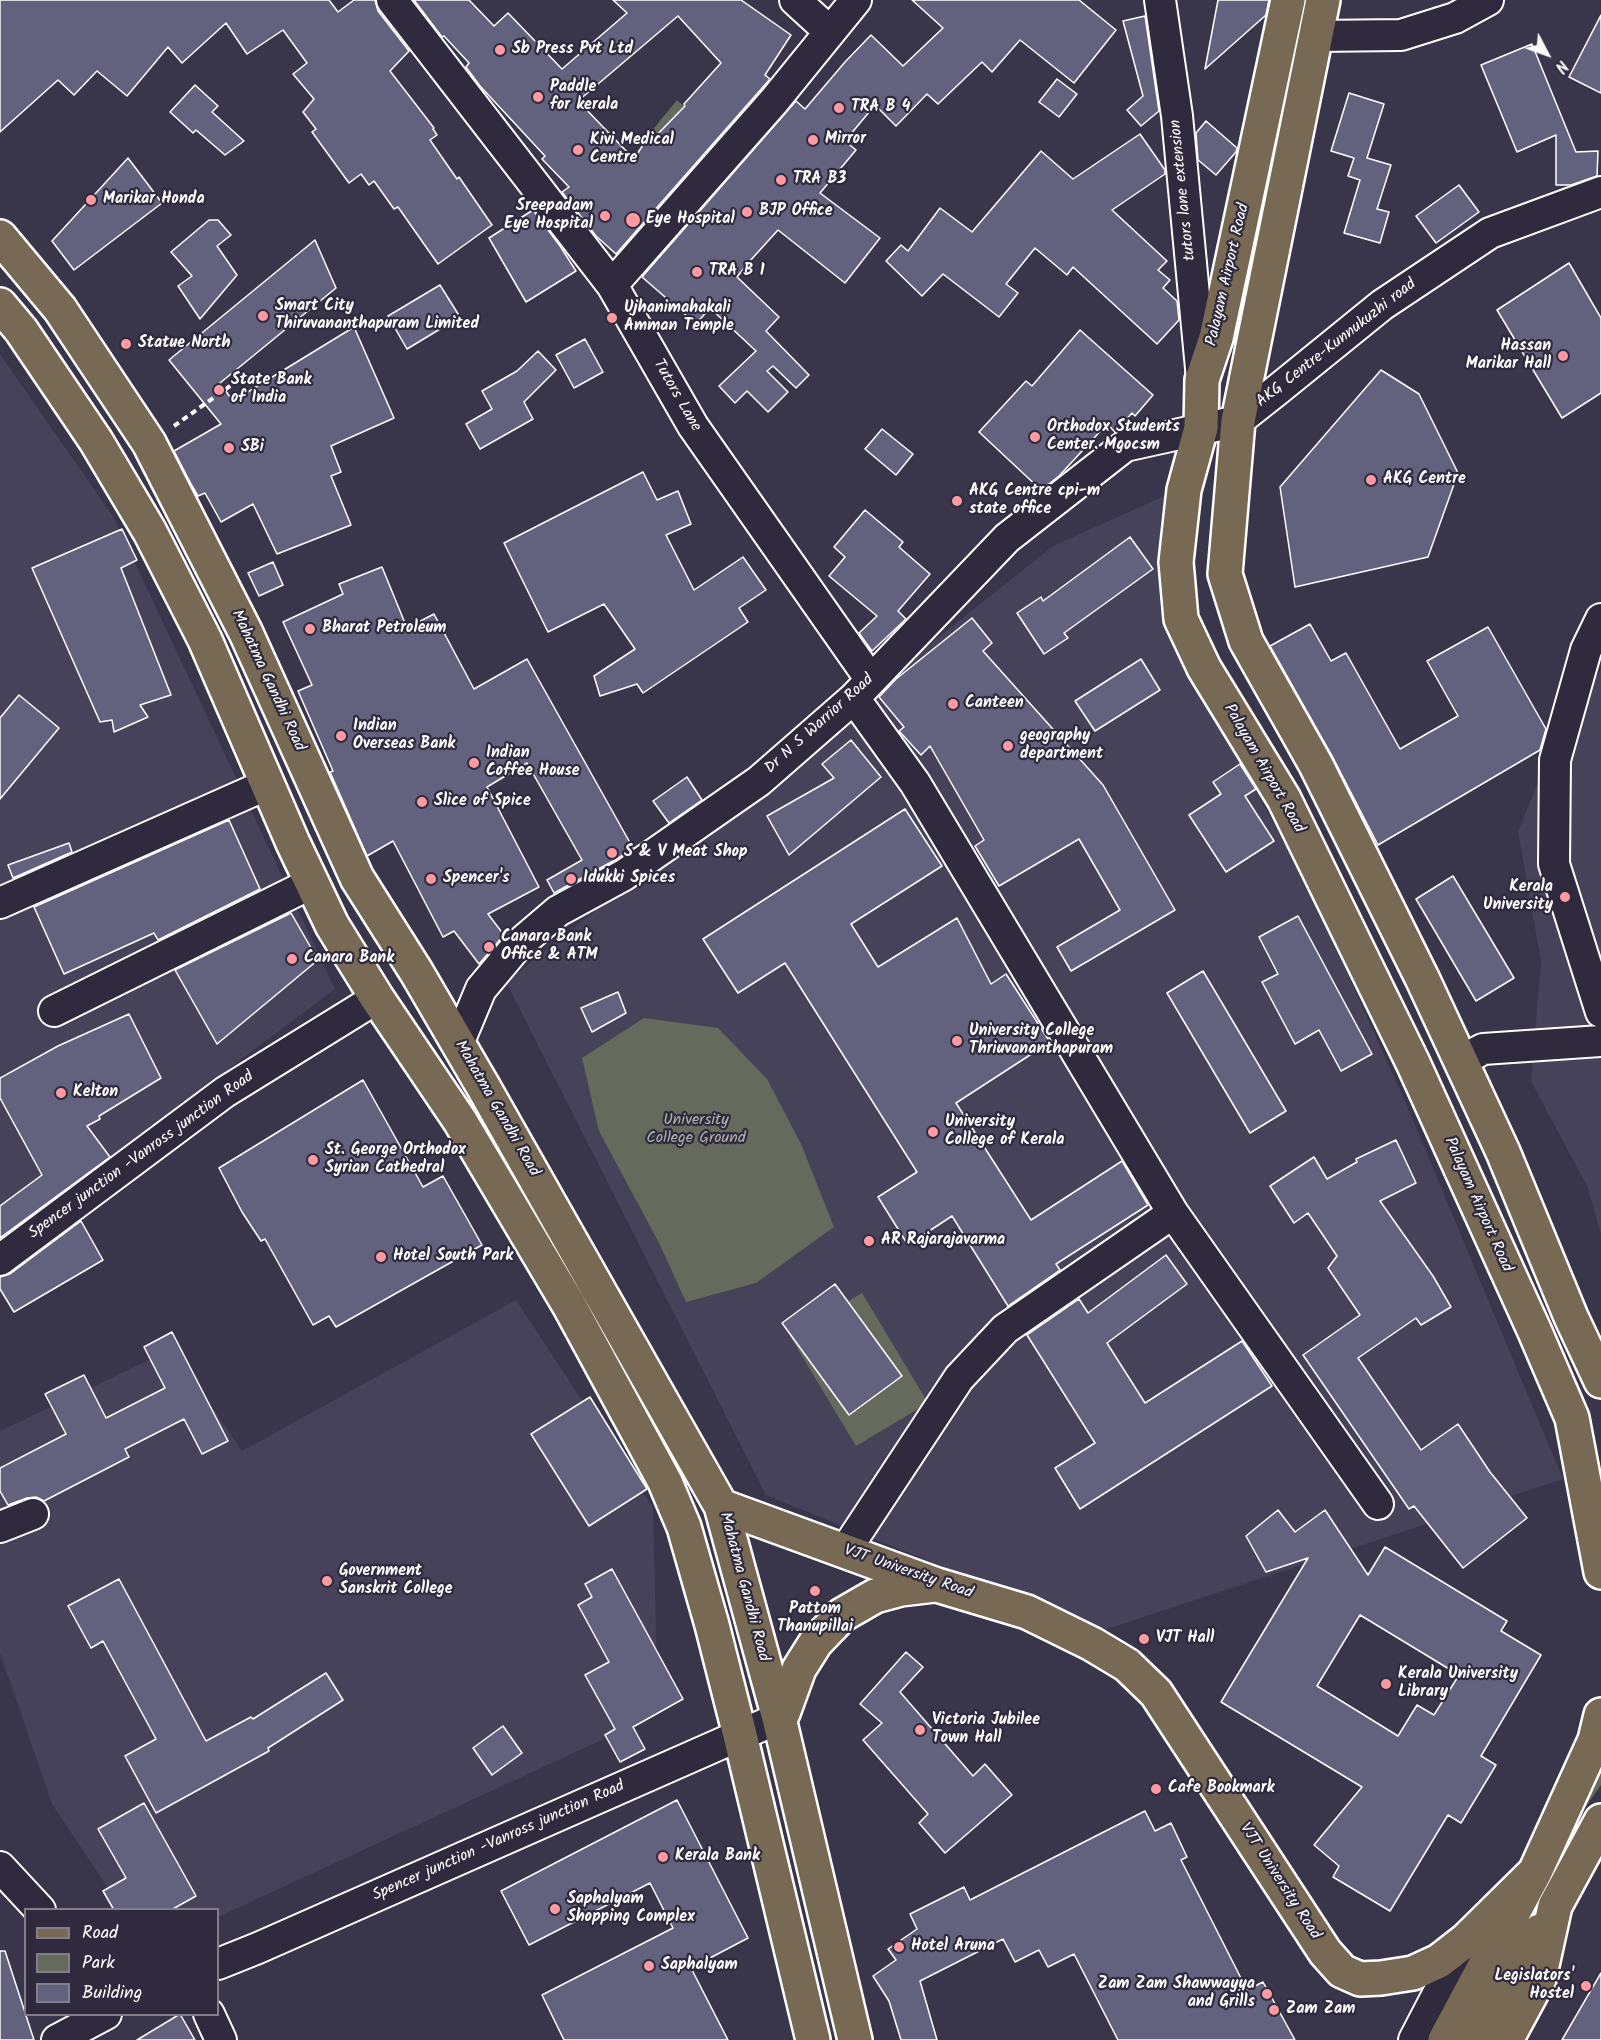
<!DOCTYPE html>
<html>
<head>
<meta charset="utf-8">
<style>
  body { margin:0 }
  #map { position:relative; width:1601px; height:2040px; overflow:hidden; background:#39354a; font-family:Kalam,sans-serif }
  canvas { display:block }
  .legend { position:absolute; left:24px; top:1908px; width:195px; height:108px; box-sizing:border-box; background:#2f2a3d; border:2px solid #827f8b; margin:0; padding:8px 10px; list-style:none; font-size:18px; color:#fff }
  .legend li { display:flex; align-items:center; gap:12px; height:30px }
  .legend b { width:30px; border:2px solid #827f8b }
  .north { position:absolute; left:1517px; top:24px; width:60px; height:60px; -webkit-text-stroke:4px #2f2a3d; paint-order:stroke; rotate:131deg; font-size:16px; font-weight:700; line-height:24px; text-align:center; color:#fff }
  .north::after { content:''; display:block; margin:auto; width:21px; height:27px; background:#fff; clip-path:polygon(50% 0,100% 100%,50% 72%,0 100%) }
</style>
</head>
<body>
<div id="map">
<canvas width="1601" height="2040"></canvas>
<ul class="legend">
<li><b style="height:8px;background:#776954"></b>Road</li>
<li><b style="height:16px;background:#656a5d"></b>Park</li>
<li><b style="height:16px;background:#62617e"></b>Building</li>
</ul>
<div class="north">N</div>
</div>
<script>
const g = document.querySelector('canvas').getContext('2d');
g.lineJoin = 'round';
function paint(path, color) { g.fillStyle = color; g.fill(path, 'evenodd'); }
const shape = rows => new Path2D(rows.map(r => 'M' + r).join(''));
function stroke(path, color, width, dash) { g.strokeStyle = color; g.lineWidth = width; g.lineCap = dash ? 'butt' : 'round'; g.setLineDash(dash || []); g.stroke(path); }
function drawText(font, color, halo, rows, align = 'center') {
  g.font = font + ' Kalam,sans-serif'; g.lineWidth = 4.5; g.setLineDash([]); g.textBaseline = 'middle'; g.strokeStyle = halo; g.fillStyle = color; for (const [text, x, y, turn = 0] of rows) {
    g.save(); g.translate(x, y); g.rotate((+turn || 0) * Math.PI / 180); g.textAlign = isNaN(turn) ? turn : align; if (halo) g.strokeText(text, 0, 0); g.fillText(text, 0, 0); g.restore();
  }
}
paint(shape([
  [0,354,114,518,335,989,0,1240],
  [1173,492,1164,624,1307,884,1404,1099,1563,1479,1101,1631,766,1495,506,982,1053,546],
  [1601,669,1601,1235,1588,1188,1531,1081,1541,961,1518,832,1550,753],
  [516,1300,653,1508,658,1714,218,1917,218,1910,122,1909,52,1804,0,1653,0,1431,172,1349,242,1451]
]), '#45425a');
paint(shape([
  [677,100,721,139,696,167,650,133],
  [644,1018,718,1028,767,1079,801,1144,834,1227,756,1283,686,1302,659,1243,599,1131,582,1058],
  [862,1293,928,1403,856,1446,790,1336],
  [1601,1767,1601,1785,1584,1809]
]), '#656a5d');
const building = shape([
  [0,0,329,0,338,12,354,0,375,0,378,11,409,51,390,71,434,128,433,129,437,135,430,140,457,179,459,177,492,225,438,264,398,207,394,209,374,181,369,185,361,174,349,183,312,132,316,129,303,112,314,99,293,74,307,63,283,30,247,54,226,23,182,63,168,47,127,96,97,71,74,95,58,80,0,132,0,0],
  [414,0,469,0,494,26,508,13,562,69,627,13,613,0,741,0,791,35,765,75,770,79,616,254,596,236,562,192,569,187,542,159,545,156,480,86,466,67,469,63,444,36,442,37,414,0],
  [678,16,721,63,684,104,685,106,652,140,648,137,634,159,578,101,678,16],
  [912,0,1079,0,1116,30,1074,83,1020,40,992,72,982,62,938,104,927,94,896,126,875,105,845,141,856,150,820,193,880,238,845,283,778,230,749,262,737,277,779,317,766,331,809,375,796,388,773,366,767,371,788,392,768,412,747,391,735,403,719,386,756,351,710,308,696,324,642,277,796,101,805,109,845,62,871,35,903,66,943,28,912,0],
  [1218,0,1269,0,1266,15,1205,69,1218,0],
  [1601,15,1601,93,1569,77,1601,15],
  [1145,16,1159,111,1141,126,1127,110,1143,96,1123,21,1145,16],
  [1532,44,1576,152,1598,151,1597,176,1571,185,1556,185,1556,135,1517,152,1481,65,1532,44],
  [1057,79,1077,94,1059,117,1039,102,1057,79],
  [195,85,218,106,212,112,244,141,225,155,196,130,193,133,170,112,195,85],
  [1349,93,1384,104,1367,158,1391,165,1377,209,1389,212,1380,243,1344,233,1360,180,1348,176,1354,158,1331,151,1349,93],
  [1206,121,1237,148,1236,152,1216,175,1198,160,1196,133,1206,121],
  [1140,134,1165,170,1165,174,1112,210,1167,261,1158,270,1170,280,1163,288,1177,301,1179,320,1157,344,1073,267,1067,275,1035,248,1006,284,1018,293,999,317,943,274,922,296,886,261,901,245,908,251,940,208,972,232,1041,151,1073,179,1140,134],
  [128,158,162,203,74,270,52,241,128,158],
  [1459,185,1479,212,1436,243,1416,216,1459,185],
  [533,210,560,246,576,271,526,302,489,238,533,210],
  [209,220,218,220,231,235,217,246,237,275,200,319,178,286,192,276,171,252,209,220],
  [315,240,336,288,220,383,233,401,354,327,394,418,331,446,341,472,331,476,351,525,277,554,253,504,221,522,205,493,198,496,191,484,174,451,221,424,169,360,315,240],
  [1569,263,1601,318,1601,393,1562,418,1497,310,1569,263],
  [440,285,460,317,407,349,388,316,440,285],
  [1080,330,1153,395,1135,416,1132,413,1115,432,1107,424,1059,476,1041,490,979,432,1026,381,1032,386,1080,330],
  [585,339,603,372,574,388,556,355,585,339],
  [538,351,556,370,524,402,533,419,480,449,466,424,492,409,482,391,517,371,538,351],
  [1381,370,1419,394,1458,473,1428,557,1295,587,1280,487,1381,370],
  [882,429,913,454,896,475,865,449,882,429],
  [643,472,657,500,678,491,691,524,666,535,694,590,743,557,766,590,739,608,748,622,643,693,637,684,600,696,594,676,635,649,604,604,548,632,504,543,643,472],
  [865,510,903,542,899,547,930,574,898,611,906,619,872,651,859,633,877,616,829,576,845,557,834,547,865,510],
  [122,529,137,560,121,568,171,695,140,705,148,717,114,732,112,720,100,722,32,568,122,529],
  [1130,537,1153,569,1064,633,1068,638,1044,654,1017,613,1041,597,1043,601,1130,537],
  [273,562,283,585,259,596,248,573,273,562],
  [382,567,407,628,434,614,474,689,527,659,633,848,615,860,554,893,547,880,582,860,527,763,487,787,539,887,488,914,504,935,479,964,454,931,443,937,393,841,367,856,330,772,333,771,298,691,312,685,283,622,343,594,339,584,382,567],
  [972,618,992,643,983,651,1103,785,1175,910,1071,971,1057,947,1120,910,1079,839,999,886,975,846,984,840,930,746,921,755,899,731,904,727,879,697,896,679,972,618],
  [1310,624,1331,661,1346,653,1400,749,1458,716,1427,661,1488,627,1546,729,1540,750,1378,845,1332,756,1270,646,1310,624],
  [1141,659,1160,690,1095,731,1075,701,1141,659],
  [19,695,59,728,0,799,0,718,19,695],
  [851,740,881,777,789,855,767,816,834,778,822,764,851,740],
  [1240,764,1256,789,1245,796,1274,841,1226,872,1189,815,1221,794,1213,782,1240,764],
  [687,777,702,800,669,823,653,801,687,777],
  [905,809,942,866,851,924,878,967,957,918,991,984,1006,974,1050,1042,956,1103,1031,1220,1122,1161,1148,1205,1056,1264,1060,1270,1008,1306,952,1216,908,1245,878,1197,917,1172,785,963,738,993,703,939,905,809],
  [229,820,260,889,158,940,154,933,64,974,34,907,229,820],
  [69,843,72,852,13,878,8,865,69,843],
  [1453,876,1514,978,1476,1001,1416,899,1453,876],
  [291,913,318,960,217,1044,175,970,291,913],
  [1298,916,1372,1054,1341,1071,1319,1030,1295,1044,1262,982,1278,974,1259,937,1298,916],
  [1203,971,1286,1111,1250,1133,1167,993,1203,971],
  [618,992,626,1013,592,1032,581,1008,618,992],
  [129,1014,161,1078,99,1116,100,1119,87,1126,110,1157,0,1238,0,1206,42,1175,0,1098,0,1078,58,1046,129,1014],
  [363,1080,423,1187,443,1176,482,1245,336,1327,329,1316,313,1325,265,1239,261,1241,242,1212,219,1168,363,1080],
  [1396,1140,1416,1183,1380,1201,1433,1276,1451,1307,1421,1325,1416,1318,1358,1358,1421,1450,1458,1424,1490,1472,1527,1518,1463,1568,1414,1506,1409,1509,1303,1355,1360,1315,1328,1268,1337,1256,1308,1213,1294,1223,1270,1186,1314,1157,1327,1179,1357,1162,1356,1159,1396,1140],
  [81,1221,103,1260,14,1312,0,1289,0,1277,10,1274,81,1221],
  [1166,1255,1187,1284,1107,1343,1145,1403,1242,1341,1272,1386,1080,1509,1055,1468,1095,1443,1027,1335,1079,1299,1088,1313,1166,1255],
  [835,1284,902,1376,849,1415,782,1323,835,1284],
  [172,1332,228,1441,202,1454,184,1419,125,1449,129,1457,44,1501,36,1497,27,1498,8,1505,0,1491,0,1468,66,1434,45,1394,84,1375,106,1418,165,1388,144,1347,172,1332],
  [590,1397,647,1489,589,1526,531,1434,590,1397],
  [1278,1510,1295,1532,1325,1510,1368,1575,1385,1547,1507,1621,1501,1631,1541,1655,1481,1756,1496,1765,1461,1823,1448,1815,1390,1911,1333,1877,1339,1866,1314,1845,1362,1787,1221,1702,1308,1558,1266,1572,1246,1536,1278,1510],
  [1360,1615,1459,1675,1434,1715,1417,1705,1398,1736,1317,1686,1360,1615],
  [612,1569,683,1699,633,1727,645,1749,620,1762,605,1735,615,1729,585,1675,609,1662,578,1605,592,1597,585,1584,612,1569],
  [119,1579,206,1741,251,1717,253,1719,326,1673,343,1700,268,1748,269,1751,156,1813,125,1756,156,1739,103,1641,91,1648,68,1606,119,1579],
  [906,1652,923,1667,900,1692,973,1776,985,1764,1012,1795,945,1853,919,1823,928,1814,863,1740,882,1723,860,1704,906,1652],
  [503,1726,522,1753,492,1775,473,1748,503,1726],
  [677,1800,748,1938,691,1968,728,2040,564,2040,542,1995,673,1928,650,1883,529,1945,501,1891,677,1800],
  [144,1803,196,1896,171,1910,114,1910,103,1891,126,1878,98,1829,144,1803],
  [1145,1811,1155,1831,1171,1823,1187,1857,1181,1860,1247,1990,1263,1982,1295,2040,1118,2040,1074,1954,1048,1967,1039,1950,1015,1962,1003,1939,920,1981,937,2040,901,2040,889,2001,873,1976,896,1960,888,1949,917,1929,910,1914,964,1887,970,1900,1145,1811],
  [0,1951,5,1951,34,2040,0,2040,0,1951],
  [1601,1973,1601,2040,1562,2040,1601,1973],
  [180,2014,195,2040,137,2040,180,2014]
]);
paint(building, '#62617e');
stroke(building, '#fff', 1.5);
const minor = shape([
  [392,0,612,285,693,426,871,680],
  [795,0,830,32],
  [1160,0,1177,116,1202,379],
  [1316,36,1401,35,1455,18,1488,0],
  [612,285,774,101,856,0],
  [1601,619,1586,650,1555,760,1554,864,1601,1012],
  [854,698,915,783,1173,1213,1378,1504],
  [0,903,268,784],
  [54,1011,312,883],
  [458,1044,481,989,517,946,558,911,624,875,759,781,854,698,1007,538,1125,446,1238,421,1276,391,1382,305,1490,233,1601,192],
  [1461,1061,1483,1049,1601,1041],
  [0,1260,225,1092,377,998],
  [0,1527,33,1514],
  [845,1551,959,1378,1005,1329,1173,1213],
  [0,1867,40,1910],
  [218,1964,258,1948,779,1718],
  [209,2014,221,2040],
  [57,2040,106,2014],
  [1414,2040,1466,1940]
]);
const major = shape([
  [1288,0,1216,338,1202,380,1201,428,1184,490,1176,562,1181,619,1204,668,1284,799,1413,1063,1535,1332,1572,1418,1601,1572],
  [1323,0,1238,421,1225,574,1246,641,1316,765,1423,980,1503,1152,1571,1317,1601,1381],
  [0,237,60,309,149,443,246,633,357,878,417,973,484,1088,721,1506,779,1718,855,2040],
  [0,305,21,330,96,441,150,532,205,640,293,843,332,925,377,998,460,1121,569,1305,665,1482,684,1527,712,1625,740,1735,813,2040],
  [721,1506,937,1585,1027,1612,1092,1644,1127,1665,1156,1693,1325,1952,1342,1971,1360,1979,1381,1978,1413,1973,1439,1961,1466,1940,1535,1872],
  [779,1718,783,1713,799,1669,816,1642,842,1615,875,1596,901,1589,935,1585],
  [1445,2040,1535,1872,1595,1740,1601,1715],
  [1476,2040,1540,1931],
  [1506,2040,1539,1979,1555,1906,1601,1821]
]);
stroke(minor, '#fff', 34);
stroke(major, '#fff', 38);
stroke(shape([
  [174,426,240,379]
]), '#fff', 4, [6, 4.5]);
stroke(minor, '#2f2a3d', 30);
stroke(major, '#776954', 33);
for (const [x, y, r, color] of [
  [500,50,6,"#ff9aa2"],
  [538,97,6,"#ff9aa2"],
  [839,108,6,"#ff9aa2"],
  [813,140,6,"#ff9aa2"],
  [578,150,6,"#ff9aa2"],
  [781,180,6,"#ff9aa2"],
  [91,200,6,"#ff9aa2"],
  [747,212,6,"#ff9aa2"],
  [605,216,6,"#ff9aa2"],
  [633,220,8,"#ff9aa2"],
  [697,272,6,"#ff9aa2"],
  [263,316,6,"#ff9aa2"],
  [612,318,6,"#ff9aa2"],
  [126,344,6,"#ff9aa2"],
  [1563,356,6,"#ff9aa2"],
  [219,390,6,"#ff9aa2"],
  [1035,437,6,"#ff9aa2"],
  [229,448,6,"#ff9aa2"],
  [1371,480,6,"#ff9aa2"],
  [957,501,6,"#ff9aa2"],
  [310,629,6,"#ff9aa2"],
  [953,704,6,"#ff9aa2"],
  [341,736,6,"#ff9aa2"],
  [1008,746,6,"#ff9aa2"],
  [474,763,6,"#ff9aa2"],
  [422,802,6,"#ff9aa2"],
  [612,853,6,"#ff9aa2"],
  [431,879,6,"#ff9aa2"],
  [571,879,6,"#ff9aa2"],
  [1565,897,6,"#ff9aa2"],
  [489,947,6,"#ff9aa2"],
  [292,959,6,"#ff9aa2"],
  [957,1041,6,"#ff9aa2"],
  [61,1093,6,"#ff9aa2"],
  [933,1132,6,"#ff9aa2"],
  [313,1160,6,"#ff9aa2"],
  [869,1241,6,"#ff9aa2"],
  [381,1257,6,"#ff9aa2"],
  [327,1581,6,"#ff9aa2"],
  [815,1591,6,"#ff9aa2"],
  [1144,1639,6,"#ff9aa2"],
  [1386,1684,6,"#ff9aa2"],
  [920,1730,6,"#ff9aa2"],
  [1156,1789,6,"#ff9aa2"],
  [663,1857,6,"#ff9aa2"],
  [555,1909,6,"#ff9aa2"],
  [899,1947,6,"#ff9aa2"],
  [649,1966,6,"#ff9aa2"],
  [1586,1986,6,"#ff9aa2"],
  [1267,1994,6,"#ff9aa2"],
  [1274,2010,6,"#ff9aa2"]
]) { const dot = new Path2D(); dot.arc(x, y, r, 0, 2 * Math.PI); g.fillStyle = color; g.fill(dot); stroke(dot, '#2f2a3d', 2); }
drawText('bold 16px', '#fff', '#2f2a3d', [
  ["Sb Press Pvt Ltd",512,50],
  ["Paddle",550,88],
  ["for kerala",550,106],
  ["TRA B 4",851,108],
  ["Mirror",825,140],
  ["Kivi Medical",590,141],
  ["Centre",590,159],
  ["TRA B3",793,180],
  ["Marikar Honda",103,200],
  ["Sreepadam",593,207,"right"],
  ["Eye Hospital",593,225,"right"],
  ["BJP Office",759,212],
  ["Eye Hospital",646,220],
  ["TRA B 1",709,272],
  ["Smart City",275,307],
  ["Thiruvananthapuram Limited",275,325],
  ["Ujhanimahakali",624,309],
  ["Amman Temple",624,327],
  ["Statue North",138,344],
  ["Hassan",1551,347,"right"],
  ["Marikar Hall",1551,365,"right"],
  ["State Bank",231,381],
  ["of India",231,399],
  ["Orthodox Students",1047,428],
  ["Center. Mgocsm",1047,446],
  ["SBi",241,448],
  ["AKG Centre",1383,480],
  ["AKG Centre cpi-m",969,492],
  ["state office",969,510],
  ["Bharat Petroleum",322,629],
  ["Canteen",965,704],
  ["Indian",353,727],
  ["Overseas Bank",353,745],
  ["geography",1020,737],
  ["department",1020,755],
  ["Indian",486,754],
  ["Coffee House",486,772],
  ["Slice of Spice",434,802],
  ["S & V Meat Shop",624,853],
  ["Spencer's",443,879],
  ["Idukki Spices",583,879],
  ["Kerala",1553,888,"right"],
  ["University",1553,906,"right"],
  ["Canara Bank",501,938],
  ["Office & ATM",501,956],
  ["Canara Bank",304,959],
  ["University College",969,1032],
  ["Thriuvananthapuram",969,1050],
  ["Kelton",73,1093],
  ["University",945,1123],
  ["College of Kerala",945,1141],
  ["St. George Orthodox",325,1151],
  ["Syrian Cathedral",325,1169],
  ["AR Rajarajavarma",881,1241],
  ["Hotel South Park",393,1257],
  ["Government",339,1572],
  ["Sanskrit College",339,1590],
  ["Pattom",815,1610,"center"],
  ["Thanupillai",815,1628,"center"],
  ["VJT Hall",1156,1639],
  ["Kerala University",1398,1675],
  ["Library",1398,1693],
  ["Victoria Jubilee",932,1721],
  ["Town Hall",932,1739],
  ["Cafe Bookmark",1168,1789],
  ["Kerala Bank",675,1857],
  ["Saphalyam",567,1900],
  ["Shopping Complex",567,1918],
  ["Hotel Aruna",911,1947],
  ["Saphalyam",661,1966],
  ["Legislators'",1574,1977,"right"],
  ["Hostel",1574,1995,"right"],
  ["Zam Zam Shawwayya",1255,1985,"right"],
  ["and Grills",1255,2003,"right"],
  ["Zam Zam",1286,2010]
], 'left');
drawText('16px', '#fff', '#2f2a3d', [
  ["tutors lane extension",1184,190,-96],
  ["Palayam Airport Road",1229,275,-77],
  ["AKG Centre-Kunnukuzhi road",1337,344,-38],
  ["Tutors Lane",676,396,60],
  ["Mahatma Gandhi Road",267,681,65],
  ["Dr N S Warrior Road",820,725,-42],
  ["Palayam Airport Road",1263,769,60],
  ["Mahatma Gandhi Road",496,1109,60],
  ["Spencer junction -Vanross junction Road",142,1156,-36],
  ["Palayam Airport Road",1477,1205,66],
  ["VJT University Road",908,1573,19],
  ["Mahatma Gandhi Road",743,1587,75],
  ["Spencer junction -Vanross junction Road",499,1842,-24],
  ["VJT University Road",1279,1882,57]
]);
drawText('16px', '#b2b4ae', '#2f2a3d', [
  ["University",696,1121],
  ["College Ground",696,1139]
]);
</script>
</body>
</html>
